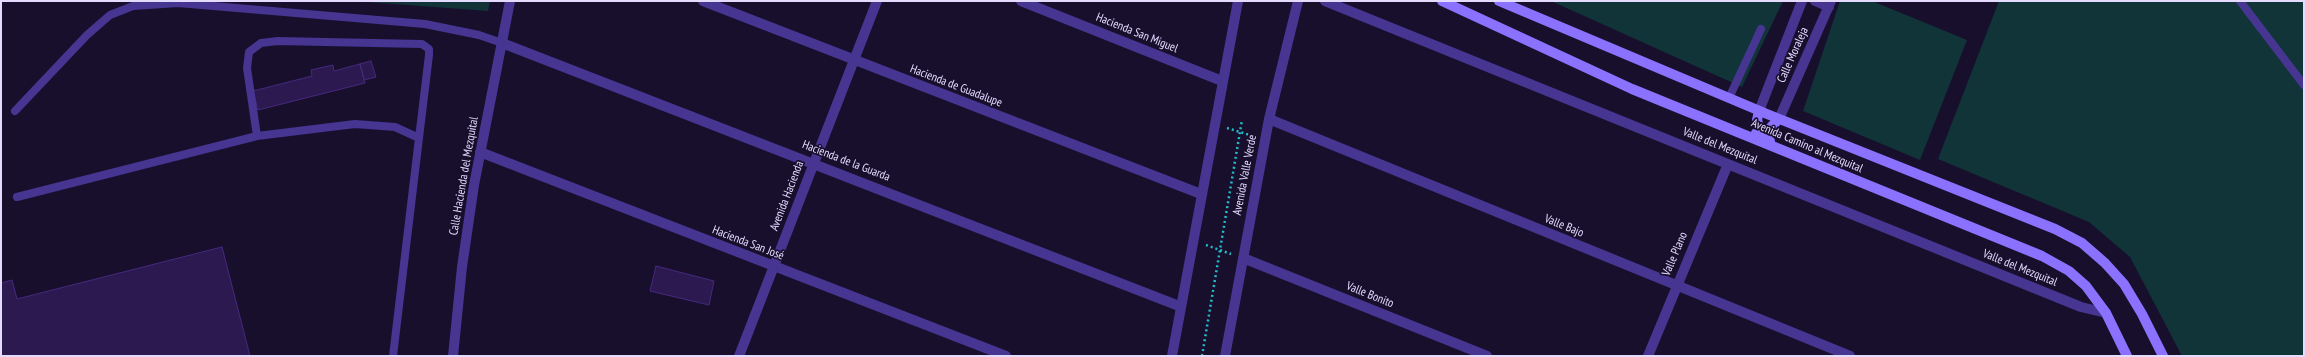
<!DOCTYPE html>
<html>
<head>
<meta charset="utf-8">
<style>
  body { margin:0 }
  #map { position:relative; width:2305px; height:357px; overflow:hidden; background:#180f2d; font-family:"PT Sans Narrow",sans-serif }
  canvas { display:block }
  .frame { position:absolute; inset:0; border:2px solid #e4dbff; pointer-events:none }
</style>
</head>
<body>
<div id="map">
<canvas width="2305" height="357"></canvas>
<div class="frame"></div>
</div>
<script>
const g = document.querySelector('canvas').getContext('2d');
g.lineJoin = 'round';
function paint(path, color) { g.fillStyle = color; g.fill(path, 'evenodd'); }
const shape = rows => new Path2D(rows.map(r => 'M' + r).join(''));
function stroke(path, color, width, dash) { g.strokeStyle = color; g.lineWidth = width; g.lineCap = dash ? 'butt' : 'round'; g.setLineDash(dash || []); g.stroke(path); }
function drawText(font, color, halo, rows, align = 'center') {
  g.font = font + ' "PT Sans Narrow",sans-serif'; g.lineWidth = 3.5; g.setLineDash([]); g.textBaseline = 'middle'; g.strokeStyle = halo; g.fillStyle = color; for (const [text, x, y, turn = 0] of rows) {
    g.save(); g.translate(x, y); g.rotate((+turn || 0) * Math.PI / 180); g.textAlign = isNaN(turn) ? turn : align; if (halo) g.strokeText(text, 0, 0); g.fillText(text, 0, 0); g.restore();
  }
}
paint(shape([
  [354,1,490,1,488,11],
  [1551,1,1783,1,1742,87],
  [1840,1,1872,1,1967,40,1920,160,1803,111],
  [1999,1,2304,1,2304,356,2182,356,2130,257,2089,222,1938,159]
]), '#113438');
const building = shape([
  [371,61,376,77,364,80,360,64,371,61],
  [360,64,365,83,258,110,253,91,312,76,311,70,333,65,334,71,360,64],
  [222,247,250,356,1,356,1,283,12,280,17,299,222,247],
  [656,266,714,281,709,305,650,291,656,266]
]);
paint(building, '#2c1950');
stroke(building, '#46297f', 1);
stroke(shape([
  [1227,128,1253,136],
  [1206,245,1231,254],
  [1202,356,1242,120]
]), '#24bcca', 2.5, [2, 3]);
stroke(shape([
  [2240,1,2304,85],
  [1729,98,1761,29],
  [15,111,87,35,110,15,133,6,178,3,425,24,479,35,502,43],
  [257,136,247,68,249,52,261,43,278,41,422,44,429,49,429,55,419,138],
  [17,197,257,136,355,124,395,127,419,138,393,356]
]), '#463591', 8);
stroke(shape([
  [703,1,1201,194],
  [1021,1,1222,81],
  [1325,1,2081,307,2106,313],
  [1815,1,1829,7],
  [502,43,1179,306],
  [1759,111,1802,1],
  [1269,119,1850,356],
  [1779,119,1831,1],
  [480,152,1006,356],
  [1243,258,1487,356],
  [453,356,462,267,474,185,510,1],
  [739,356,877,1],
  [1172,356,1238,1],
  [1225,356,1269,119,1298,1],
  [1648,356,1728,164]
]), '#463591', 10);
stroke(shape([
  [1442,1,1632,89,2042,256,2069,271,2086,286,2106,313,2127,356],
  [1499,1,1767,114,2055,229,2082,243,2105,263,2124,284,2142,314,2163,356],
  [1759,111,1757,120,1761,133,1770,141],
  [1756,133,1767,131,1779,119]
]), '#8a72ff', 10);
drawText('12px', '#e4dbff', '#180f2d', [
  ["Hacienda San Miguel",1137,33,22],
  ["Calle Moraleja",1793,55,-66],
  ["Hacienda de Guadalupe",956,86,21],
  ["Valle del Mezquital",1720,146,22],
  ["Avenida Camino al Mezquital",1807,146,23],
  ["Hacienda de la Guarda",846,161,21],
  ["Avenida Valle Verde",1245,175,-79],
  ["Calle Hacienda del Mezquital",464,176,-80],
  ["Avenida Hacienda",787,196,-69],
  ["Valle Bajo",1564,226,22],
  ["Hacienda San José",748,243,21],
  ["Valle Plano",1675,254,-67],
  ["Valle del Mezquital",2020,268,22],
  ["Valle Bonito",1370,295,22]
]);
</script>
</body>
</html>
